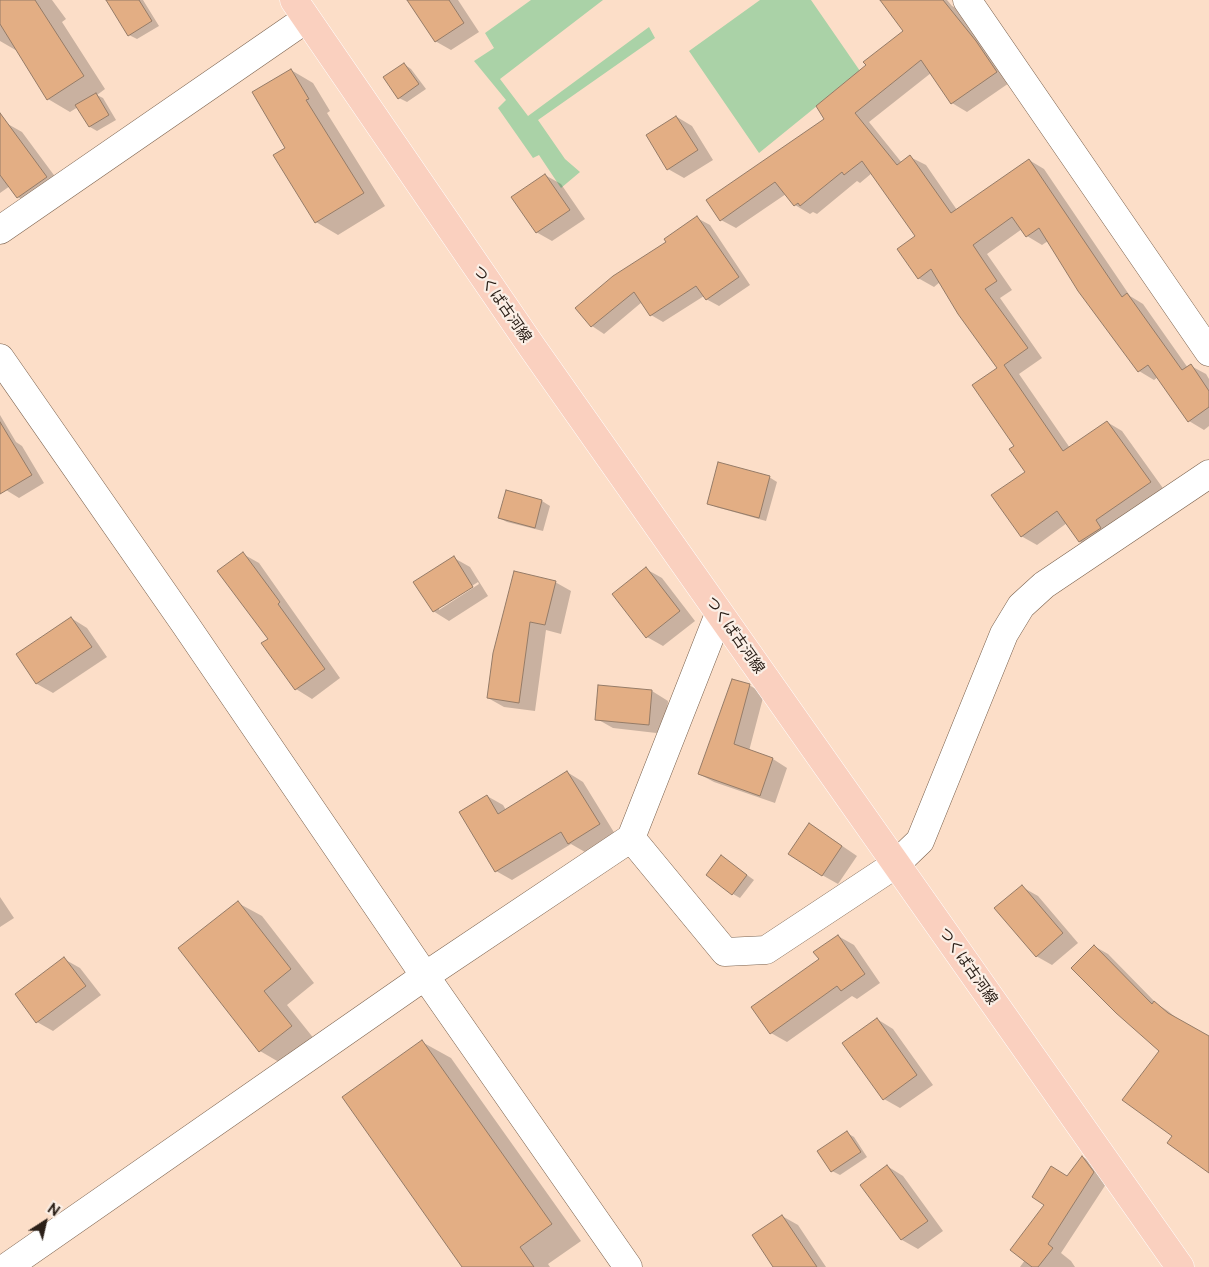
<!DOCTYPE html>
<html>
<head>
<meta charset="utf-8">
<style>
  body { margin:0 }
  #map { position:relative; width:1209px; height:1267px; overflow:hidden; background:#fcdec8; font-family:Raleway,sans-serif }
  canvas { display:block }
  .north { position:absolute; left:20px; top:1197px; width:50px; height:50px; -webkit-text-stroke:4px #fbefe6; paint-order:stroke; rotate:35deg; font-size:14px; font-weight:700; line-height:20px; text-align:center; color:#2c2119 }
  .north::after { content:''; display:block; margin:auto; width:18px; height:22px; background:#2c2119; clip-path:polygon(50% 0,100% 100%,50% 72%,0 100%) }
</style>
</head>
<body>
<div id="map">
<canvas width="1209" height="1267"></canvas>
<div class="north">N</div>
</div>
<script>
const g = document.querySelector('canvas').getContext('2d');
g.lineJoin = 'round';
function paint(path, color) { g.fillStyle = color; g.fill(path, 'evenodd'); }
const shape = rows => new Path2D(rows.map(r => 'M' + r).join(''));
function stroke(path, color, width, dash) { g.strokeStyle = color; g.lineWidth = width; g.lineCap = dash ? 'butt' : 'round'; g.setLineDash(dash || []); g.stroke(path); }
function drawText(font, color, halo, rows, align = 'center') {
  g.font = font + ' Raleway,"Noto Sans JP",sans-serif'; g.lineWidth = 4.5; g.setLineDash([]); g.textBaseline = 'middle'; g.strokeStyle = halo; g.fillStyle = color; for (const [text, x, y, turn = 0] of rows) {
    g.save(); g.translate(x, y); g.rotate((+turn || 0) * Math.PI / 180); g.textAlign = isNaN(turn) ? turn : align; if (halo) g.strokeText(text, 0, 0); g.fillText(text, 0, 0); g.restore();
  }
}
paint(shape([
  [531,0,603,0,500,79,528,116,649,27,655,38,538,120,565,159,580,172,561,188,539,155,533,158,498,108,506,100,474,61,494,48,485,33],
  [760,0,811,0,860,71,759,153,689,51]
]), '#aad2a7');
paint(shape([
  [0,0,52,0,66,19,62,22,105,89,97,95,103,98,116,120,97,131,90,127,78,107,70,112,48,99,19,52,0,41],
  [112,0,143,0,159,26,137,39,129,35],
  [409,0,458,0,479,32,451,50,435,41],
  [882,0,947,0,952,6,958,9,1012,81,967,112,952,103,931,73,869,122,902,163,910,157,926,165,957,210,1029,160,1044,169,1130,296,1143,304,1188,368,1191,366,1206,374,1209,379,1209,426,1204,430,1189,421,1158,377,1154,380,1139,371,1048,241,1042,245,1027,236,1022,229,987,254,1012,290,1000,298,1042,358,1019,374,1070,448,1107,422,1122,431,1165,491,1095,550,1080,542,1067,523,1037,545,1021,536,1026,472,1016,447,998,368,940,282,934,287,918,278,917,237,872,173,860,183,857,181,817,214,813,212,810,214,795,205,786,194,736,228,721,220,826,119,868,66,904,31],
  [404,64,411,69,426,89,407,102,399,98],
  [291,70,313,83,330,111,327,113,385,206,338,235,316,222,275,156,287,148],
  [677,117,692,126,713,160,684,178,668,169],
  [6,123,22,132,62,186,34,207,18,197,10,186,0,193,0,127],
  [545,175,561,184,585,219,552,241,536,232],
  [697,218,710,225,750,285,719,306,706,299,704,296,663,322,651,315,642,302,604,334,592,326,668,242],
  [0,415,16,442,22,446,44,483,19,498,6,490,0,479],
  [769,477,777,482,766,521,716,507,708,503],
  [506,492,542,501,550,506,543,531,507,522,499,518],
  [243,554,259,563,340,678,312,699,296,689,269,639],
  [454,558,470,567,488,596,449,621,433,611],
  [478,582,479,584,439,610,439,607],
  [646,569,662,578,695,621,663,646,647,637],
  [555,582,571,591,561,634,546,630,535,711,504,707,488,698,494,653],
  [71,618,87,628,107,657,53,693,37,684,18,654],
  [749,685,764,694,749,751,773,759,787,768,775,803,714,782,699,774],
  [652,691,668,701,665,734,613,728,597,719],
  [567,772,583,782,615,834,585,852,571,844,512,880,496,871,487,796,503,805,506,810],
  [810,824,857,856,838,884,822,875],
  [722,857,754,880,740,898,733,894],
  [1022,887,1038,896,1078,943,1052,965,1036,956],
  [0,897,14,918,0,927],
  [238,903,262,916,314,983,287,1005,315,1040,284,1065,260,1051],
  [838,936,854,945,880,983,857,999,852,996,787,1042,771,1033],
  [1094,946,1108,954,1157,1004,1168,1011,1181,1022,1209,1037,1209,1171,1173,1136,1160,1051],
  [64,959,80,968,101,995,53,1031,37,1022],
  [877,1019,893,1029,933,1085,900,1108,884,1099],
  [422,1042,451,1058,581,1241,548,1264,550,1267,464,1267],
  [847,1133,854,1137,867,1157,840,1175,832,1171],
  [1083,1157,1096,1165,1108,1181,1061,1253,1071,1261,1075,1267,1020,1267,1025,1260,1067,1177],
  [887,1166,903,1176,943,1231,918,1249,902,1240,862,1185],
  [782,1216,798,1225,826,1267,774,1267]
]), '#0003');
const building = shape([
  [0,0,35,0,84,76,47,100,0,24,0,0],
  [106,0,139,0,152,21,128,36,106,0],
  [407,0,449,0,464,23,435,42,407,0],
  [880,0,943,0,976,41,997,72,951,104,921,60,855,113,897,165,910,155,951,213,1029,159,1122,297,1127,293,1182,370,1191,364,1209,391,1209,407,1188,422,1148,365,1138,372,1078,291,1039,228,1026,237,1012,217,973,245,997,281,985,289,1028,348,1004,365,1063,451,1107,421,1151,482,1096,520,1101,528,1079,542,1057,511,1021,537,991,495,1025,472,1009,449,1014,446,972,385,997,368,958,314,931,269,918,279,897,249,915,236,862,161,844,175,842,172,800,206,798,203,794,206,775,182,720,221,706,200,824,119,816,106,866,65,863,62,903,31,880,0],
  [404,63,419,84,398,99,383,77,404,63],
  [291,69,309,99,306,100,364,193,315,223,273,155,285,148,252,92,291,69],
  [96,93,109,115,89,127,75,105,96,93],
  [0,113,47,177,17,198,0,175,0,113],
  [676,116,698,150,667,170,646,135,676,116],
  [545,174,570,210,536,233,511,197,545,174],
  [697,216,739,277,706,300,696,286,650,316,634,292,591,327,575,308,613,276,666,242,664,239,697,216],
  [0,422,32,475,0,494,0,422],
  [718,462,770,476,759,518,707,504,718,462],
  [506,490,542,500,535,528,498,518,506,490],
  [243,552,280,602,278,604,325,669,295,690,261,643,268,639,217,571,243,552],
  [454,556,473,587,433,612,413,582,454,556],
  [646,567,680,611,646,638,612,594,646,567],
  [514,571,556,581,545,625,530,622,519,703,487,698,493,653,514,571],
  [71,617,92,647,36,684,16,654,71,617],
  [732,679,750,684,734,744,773,758,760,796,698,774,732,679],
  [598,685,652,690,649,725,595,720,598,685],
  [567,771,600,824,568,844,561,832,495,872,459,812,487,795,498,814,567,771],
  [809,823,842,846,822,876,788,854,809,823],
  [721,855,747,875,732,895,706,875,721,855],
  [1022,885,1063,933,1036,957,994,908,1022,885],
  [238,901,291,969,264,991,292,1026,259,1052,178,948,238,901],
  [838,935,865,974,841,991,837,986,770,1034,751,1007,819,959,813,952,838,935],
  [1094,945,1152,1004,1154,1001,1168,1013,1209,1036,1209,1173,1167,1143,1172,1136,1122,1100,1159,1051,1116,1013,1071,968,1094,945],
  [64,957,86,986,36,1023,15,994,64,957],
  [877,1018,917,1075,883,1100,842,1043,877,1018],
  [422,1040,552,1224,520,1247,534,1267,462,1267,342,1097,422,1040],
  [847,1131,861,1152,831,1172,817,1151,847,1131],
  [1082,1156,1094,1172,1048,1244,1053,1248,1038,1267,1032,1267,1010,1250,1044,1205,1032,1197,1051,1166,1067,1176,1082,1156],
  [887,1165,928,1221,901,1240,860,1185,887,1165],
  [782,1215,817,1267,773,1267,752,1235,782,1215]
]);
paint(building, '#e3ae84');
stroke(building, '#957b67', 1);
const minor = shape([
  [967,0,1209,352],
  [0,230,306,19],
  [0,358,185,624,425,976,628,1267],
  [631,838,725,952,766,950,896,864,920,841,1004,634,1021,606,1044,585,1209,474],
  [7,1267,425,976,631,838,719,614]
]);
const major = shape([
  [294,0,532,347,1180,1267]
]);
stroke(minor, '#7a614d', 29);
stroke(major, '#fff', 29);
stroke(minor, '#fff', 28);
stroke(major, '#fad0bf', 28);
drawText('15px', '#2c2119', '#fbefe6', [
  ["つくば古河線",502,304,55],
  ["つくば古河線",735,635,55],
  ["つくば古河線",968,966,55]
]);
</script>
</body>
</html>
